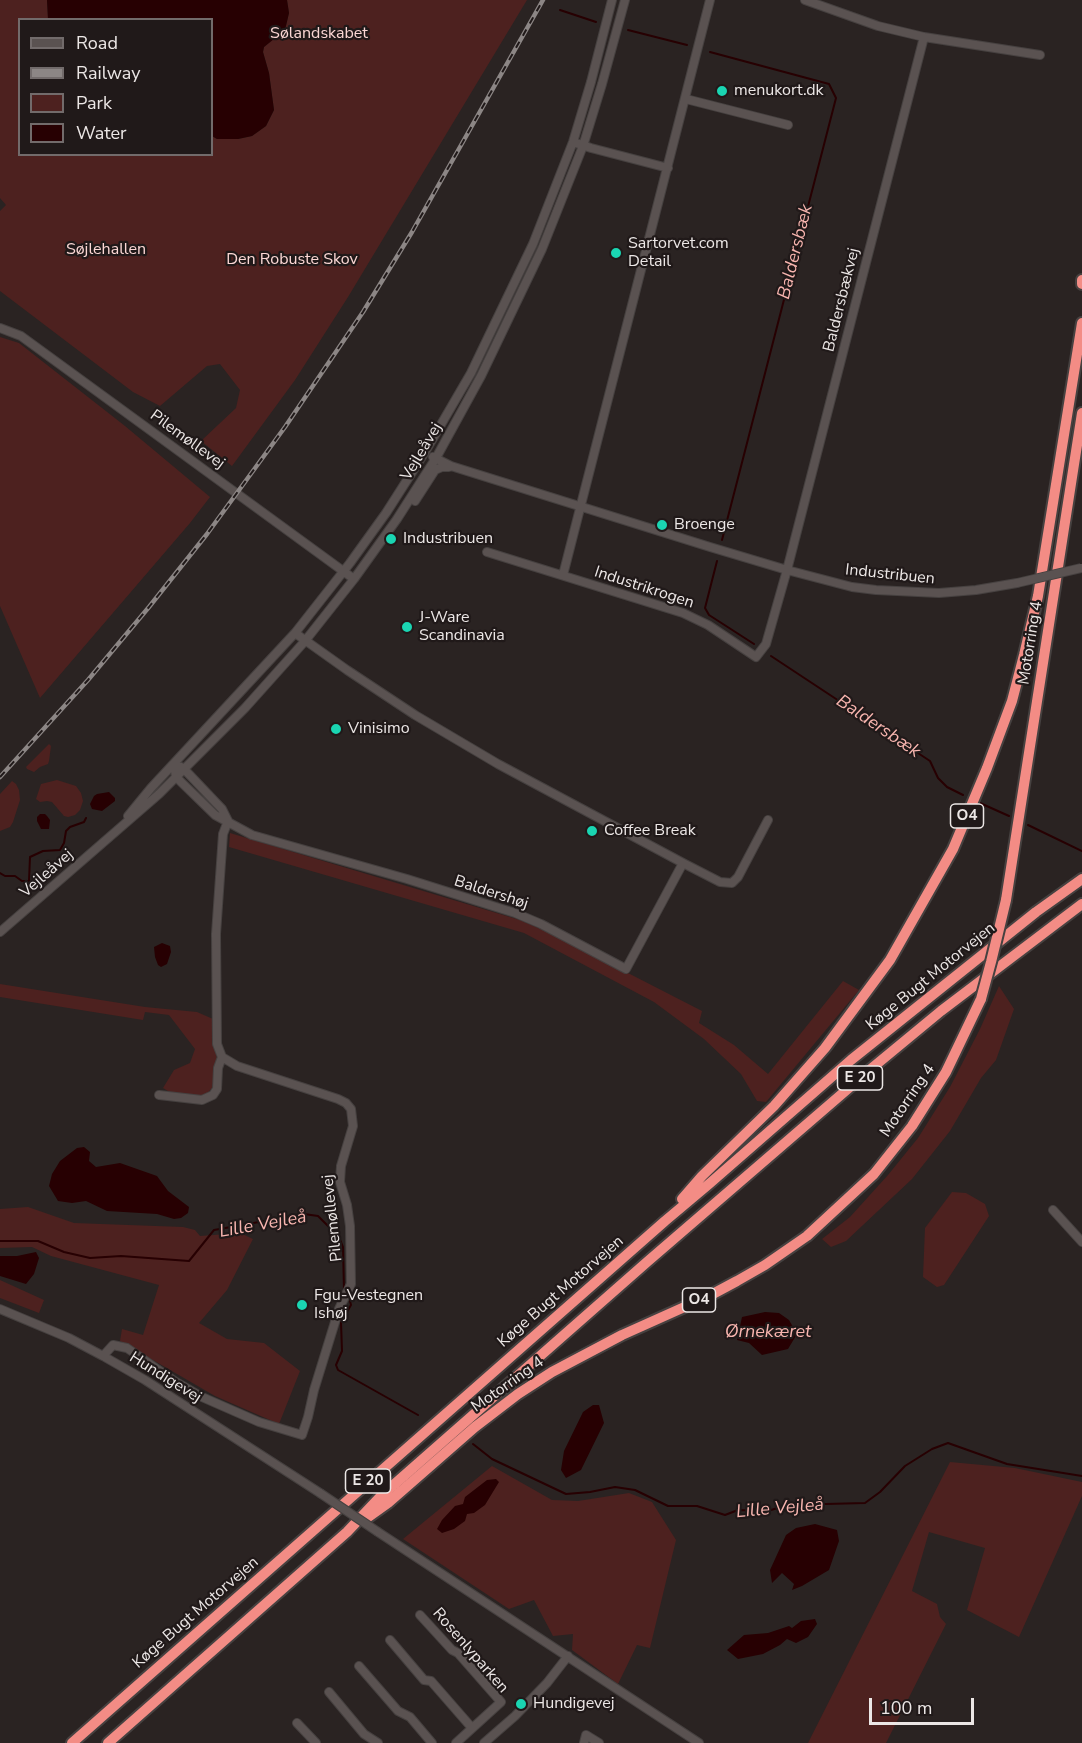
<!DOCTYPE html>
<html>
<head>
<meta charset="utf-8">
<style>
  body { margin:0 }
  #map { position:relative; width:1082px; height:1743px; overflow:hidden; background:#2a2322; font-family:"Nunito Sans",sans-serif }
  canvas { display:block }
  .legend { position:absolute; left:18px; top:18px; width:195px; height:138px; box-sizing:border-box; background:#201919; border:2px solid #726b6b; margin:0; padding:8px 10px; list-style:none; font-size:18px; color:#ece7e6 }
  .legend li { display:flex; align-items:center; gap:12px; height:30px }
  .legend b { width:30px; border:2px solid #726b6b }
  .scale { position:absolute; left:869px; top:1698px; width:105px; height:27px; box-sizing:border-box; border:3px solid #ece7e6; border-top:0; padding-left:8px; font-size:18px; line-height:21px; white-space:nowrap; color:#ece7e6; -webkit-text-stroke:4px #201919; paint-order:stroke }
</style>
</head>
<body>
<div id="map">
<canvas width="1082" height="1743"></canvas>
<ul class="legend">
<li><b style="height:8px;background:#5a5251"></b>Road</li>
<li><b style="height:8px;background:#8c8685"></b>Railway</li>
<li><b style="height:16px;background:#4d211f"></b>Park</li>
<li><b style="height:16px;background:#270002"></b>Water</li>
</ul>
<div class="scale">100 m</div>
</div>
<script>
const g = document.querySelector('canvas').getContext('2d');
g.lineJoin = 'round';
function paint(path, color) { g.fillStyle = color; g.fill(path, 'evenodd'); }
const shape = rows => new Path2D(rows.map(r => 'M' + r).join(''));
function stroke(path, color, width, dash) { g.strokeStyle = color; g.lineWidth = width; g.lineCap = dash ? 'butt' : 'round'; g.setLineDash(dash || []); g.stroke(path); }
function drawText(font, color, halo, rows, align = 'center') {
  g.font = font + ' "Nunito Sans",sans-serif'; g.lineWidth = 4.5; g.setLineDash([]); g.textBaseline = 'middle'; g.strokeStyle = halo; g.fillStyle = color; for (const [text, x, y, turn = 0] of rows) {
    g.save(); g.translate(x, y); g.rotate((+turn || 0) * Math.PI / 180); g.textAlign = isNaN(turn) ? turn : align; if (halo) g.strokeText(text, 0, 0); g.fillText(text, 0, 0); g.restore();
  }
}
paint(shape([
  [0,0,47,0,48,19,20,20,20,154,212,154,212,136,217,139,238,139,252,136,266,126,274,110,269,73,263,52,264,47,285,30,289,13,287,0,527,0,348,297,295,380,232,466,201,441,236,408,240,390,220,364,207,366,160,406,133,392,0,291,0,211,6,205,0,198],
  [0,337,19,343,125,426,210,497,190,523,40,698,0,606],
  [49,744,51,746,49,761,48,764,40,767,34,772,27,769,26,767],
  [57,780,76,786,81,793,83,801,80,810,75,815,68,817,64,816,52,802,47,801,40,802,36,799,41,784],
  [12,781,16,784,19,790,20,800,13,822,10,827,0,831,0,794],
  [230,833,520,920,552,934,702,1011,699,1023,734,1045,768,1074,843,981,859,990,766,1102,757,1101,741,1074,704,1039,654,1002,524,933,229,847],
  [0,984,145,1007,197,1012,213,1019,217,1061,212,1088,205,1096,171,1093,163,1088,174,1070,190,1063,195,1049,169,1015,145,1012,143,1020,0,997],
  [999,986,1014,1009,996,1060,981,1078,950,1131,912,1179,846,1241,831,1247,822,1239,850,1217,888,1175,918,1138,950,1087,980,1029],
  [952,1192,966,1193,985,1204,989,1216,944,1285,937,1287,923,1277,925,1228],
  [28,1207,74,1223,183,1227,195,1230,200,1236,240,1233,253,1239,227,1290,199,1323,227,1339,264,1343,300,1371,279,1424,215,1396,120,1341,122,1329,143,1335,159,1285,51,1256,32,1247,0,1248,0,1209],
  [0,1280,44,1300,39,1313,0,1298],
  [950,1462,1015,1468,1082,1482,1082,1496,1019,1637,967,1610,985,1548,929,1532,912,1591,937,1604,940,1617,946,1624,886,1743,808,1743],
  [492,1466,552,1500,578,1501,629,1493,652,1502,676,1540,650,1648,637,1645,618,1684,572,1650,573,1634,553,1636,534,1600,509,1609,403,1539]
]), '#4d211f');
paint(shape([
  [47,0,287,0,289,13,285,30,264,47,263,52,269,73,274,110,266,126,252,136,238,139,217,139,212,136,212,20,48,19],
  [109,792,115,798,115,801,102,811,92,809,90,804,94,796,97,794],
  [40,814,45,814,47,816,50,820,49,829,41,829,37,821,37,817],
  [162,943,170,946,171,952,167,964,161,967,158,965,155,957,154,947],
  [84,1147,90,1152,89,1161,96,1167,120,1163,157,1176,168,1191,189,1207,188,1213,181,1218,174,1219,157,1214,107,1211,86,1201,72,1203,58,1201,49,1186,52,1174,60,1161,77,1148],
  [36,1252,39,1258,34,1274,26,1284,0,1276,0,1256,17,1256],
  [765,1312,779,1313,789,1320,797,1334,788,1349,762,1355,749,1343,737,1340,742,1317],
  [593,1405,599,1405,604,1423,581,1470,566,1478,561,1470,564,1451,583,1412],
  [496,1479,499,1482,485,1505,474,1513,467,1514,465,1521,454,1529,442,1533,437,1529,442,1520,455,1506,463,1504,465,1497,487,1480],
  [815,1524,837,1530,839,1541,829,1570,802,1586,792,1590,794,1584,782,1573,772,1583,770,1570,786,1535,796,1528],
  [815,1619,817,1624,808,1637,796,1643,787,1639,780,1645,763,1654,738,1659,727,1650,744,1635,768,1633,789,1626,792,1628,801,1621]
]), '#270002');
stroke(shape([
  [560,10,596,22],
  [628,30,687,45],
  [710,52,829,84,836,98,722,540],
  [717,561,705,608,709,615,754,644],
  [771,656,930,761,938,778,947,787,963,795],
  [980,803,1009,816],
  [1028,825,1082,851],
  [0,873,5,876,15,876,22,881,29,881,30,857,43,851,60,850,64,843,66,831,70,827,84,822,86,818],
  [0,1241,38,1241,64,1252,90,1258,121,1256,189,1261,214,1230,304,1214,318,1216,339,1237,343,1247,344,1290,346,1292],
  [349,1297,351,1305,341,1322,342,1351,336,1365,338,1370,418,1415],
  [473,1444,492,1459,566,1494,590,1492,615,1487,635,1490,668,1506,697,1506,725,1515,738,1510,768,1511,787,1505,865,1503,880,1492,905,1466,932,1449,948,1443,1007,1464,1082,1476]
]), '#270002', 2);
const minor = shape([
  [805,0,878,26,924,37,1040,55],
  [686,99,788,125],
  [573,142,591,148,668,168],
  [0,328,21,336,354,579],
  [433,457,451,466,710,547,787,570,852,587,876,590,939,593,976,590,1017,583],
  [415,501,435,470,442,467,449,467],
  [487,552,683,613,708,625,756,657,766,644,787,570,924,37],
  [563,575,710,0],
  [174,764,176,777,215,815,252,835,407,879,515,913,541,924,626,969,683,863,498,764,415,715,347,670,295,633],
  [181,767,184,769,222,809,228,821],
  [128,816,151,788,295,633,350,563,386,513,425,452,471,373,533,244,573,142,591,82,612,0],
  [683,863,720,882,732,883,738,877,768,820],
  [0,932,159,794,245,708,305,641,354,579,397,519,436,458,481,376,542,249,583,146,602,84,625,0],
  [159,1095,202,1100,213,1095,217,1089,218,1068,222,1057],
  [1053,1210,1082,1242],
  [0,1309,69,1338,103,1356,145,1380,320,1493],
  [103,1356,113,1345,127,1348,176,1382,202,1397,259,1422,302,1435,308,1417,314,1390,339,1309,351,1284,350,1226,347,1205,340,1182,341,1166,353,1126,351,1109,346,1103,338,1099,237,1066,222,1057,217,1044,216,934,223,834,228,821],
  [378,1532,699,1743],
  [420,1615,452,1650,458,1653,501,1702,456,1743],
  [390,1640,424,1680,431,1681,472,1728],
  [359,1666,398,1711,410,1717,432,1743],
  [329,1692,364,1734,378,1743],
  [297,1723,316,1743],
  [484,1743,515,1716,547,1683,568,1656],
  [584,1743,586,1735,599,1743]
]);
const highway = shape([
  [1082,280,1082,284],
  [1006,900,1082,413],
  [682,1199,702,1176,774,1106,825,1048,890,960,953,849,987,768,1012,701,1024,655,1038,596,1082,323],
  [367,1518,388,1503,475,1427,518,1394,552,1372,622,1335,709,1296,737,1281,765,1265,807,1236,874,1174,912,1126,946,1072,981,999],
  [72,1743,665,1221,709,1184,851,1060,1036,912,1082,879],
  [108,1743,347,1532,382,1495,647,1262,872,1068,941,1011,1082,904]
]);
stroke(minor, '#464140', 10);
stroke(highway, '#464140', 14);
stroke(minor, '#5a5251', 8);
stroke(highway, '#f38c85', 10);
const rail = shape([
  [0,777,88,680,149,607,207,534,285,427,363,312,412,232,543,0]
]);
stroke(rail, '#8c8685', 4.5);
stroke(rail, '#201919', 2, [7]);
const minorBridge = shape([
  [1017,583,1081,568],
  [320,1493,378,1532]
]);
const highwayBridge = shape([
  [981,999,991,962,1006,900]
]);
stroke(minorBridge, '#464140', 10, []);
stroke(highwayBridge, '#464140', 14, []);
stroke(minorBridge, '#5a5251', 8);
stroke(highwayBridge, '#f38c85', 10);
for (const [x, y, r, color] of [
  [722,91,6,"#1ad5b2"],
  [616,253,6,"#1ad5b2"],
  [662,525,6,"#1ad5b2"],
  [391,539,6,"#1ad5b2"],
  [407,627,6,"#1ad5b2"],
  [336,729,6,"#1ad5b2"],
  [592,831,6,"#1ad5b2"],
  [302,1305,6,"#1ad5b2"],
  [521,1704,6,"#1ad5b2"]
]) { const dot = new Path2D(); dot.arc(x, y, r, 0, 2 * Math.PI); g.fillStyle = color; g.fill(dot); stroke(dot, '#201919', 2); }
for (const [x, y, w] of [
  [967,816,33],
  [860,1078,45],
  [699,1300,33],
  [368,1481,45]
]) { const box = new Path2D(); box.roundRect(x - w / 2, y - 12, w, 24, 4.5); g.fillStyle = '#201919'; g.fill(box); stroke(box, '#ece7e6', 1.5); }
drawText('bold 15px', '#ece7e6', null, [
  ["O4",967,816],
  ["E 20",860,1078],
  ["O4",699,1300],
  ["E 20",368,1481]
]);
drawText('16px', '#fbd7d4', '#201919', [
  ["Sølandskabet",319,34],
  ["Søjlehallen",106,250],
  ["Den Robuste Skov",292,260]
]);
drawText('16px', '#ece7e6', '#201919', [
  ["menukort.dk",734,91],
  ["Sartorvet.com",628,244],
  ["Detail",628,262],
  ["Broenge",674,525],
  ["Industribuen",403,539],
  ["J-Ware",419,618],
  ["Scandinavia",419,636],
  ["Vinisimo",348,729],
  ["Coffee Break",604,831],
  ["Fgu-Vestegnen",314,1296],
  ["Ishøj",314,1314],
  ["Hundigevej",533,1704]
], 'left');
drawText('16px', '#ece7e6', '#201919', [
  ["Baldersbækvej",842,300,-76],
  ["Pilemøllevej",187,440,36],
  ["Vejleåvej",422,452,-59],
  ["Industribuen",890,575,6],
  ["Industrikrogen",644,588,18],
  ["Motorring 4",1031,643,-81],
  ["Vejleåvej",47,874,-41],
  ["Baldershøj",491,893,18],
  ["Køge Bugt Motorvejen",931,977,-39],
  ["Motorring 4",908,1101,-56],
  ["Pilemøllevej",333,1218,-96],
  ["Køge Bugt Motorvejen",561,1292,-41],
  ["Hundigevej",165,1378,32],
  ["Motorring 4",508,1385,-35],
  ["Køge Bugt Motorvejen",196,1613,-41],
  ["Rosenlyparken",470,1651,49]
]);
drawText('italic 18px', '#f8b5af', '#201919', [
  ["Baldersbæk",796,252,-76],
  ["Baldersbæk",878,727,34],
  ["Lille Vejleå",263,1225,-10],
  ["Ørnekæret",768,1333],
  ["Lille Vejleå",780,1509,-5]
]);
</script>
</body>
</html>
